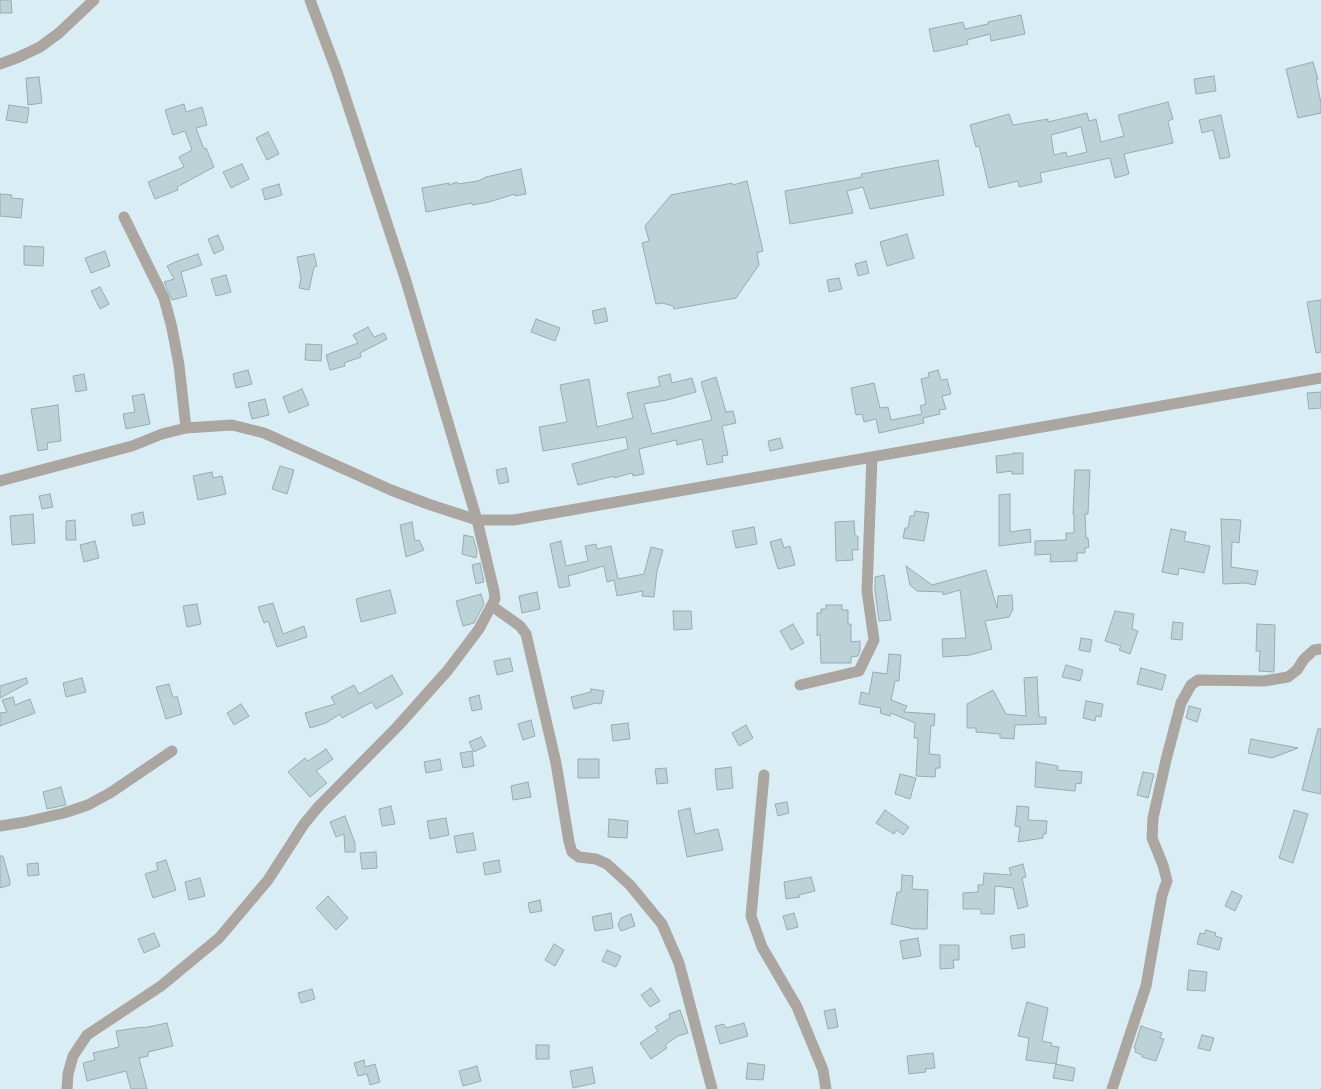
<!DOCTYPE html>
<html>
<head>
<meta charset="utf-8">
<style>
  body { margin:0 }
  canvas { display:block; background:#d8eef4 }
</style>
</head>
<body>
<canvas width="1321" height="1089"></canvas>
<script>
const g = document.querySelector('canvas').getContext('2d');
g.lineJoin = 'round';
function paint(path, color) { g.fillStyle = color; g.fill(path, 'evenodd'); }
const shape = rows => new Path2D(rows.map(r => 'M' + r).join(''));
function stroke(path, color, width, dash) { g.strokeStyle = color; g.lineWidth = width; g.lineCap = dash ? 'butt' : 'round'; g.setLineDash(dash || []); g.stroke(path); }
const building = shape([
  [0,0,11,0,12,13,0,13,0,0],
  [1021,15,1025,34,991,41,990,34,967,40,968,44,934,52,929,29,963,22,965,29,988,24,988,22,1021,15],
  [1313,62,1318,79,1316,79,1321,103,1321,113,1298,118,1286,69,1313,62],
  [1214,76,1216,91,1196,94,1194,79,1214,76],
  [39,77,42,103,28,105,26,78,39,77],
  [1168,102,1173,119,1168,121,1173,143,1124,154,1129,174,1115,178,1110,158,1040,173,1042,182,1019,187,1018,181,989,188,979,146,976,147,970,125,1009,114,1013,125,1048,119,1048,122,1087,113,1089,121,1096,119,1101,142,1124,136,1118,115,1168,102],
  [1081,127,1087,152,1067,157,1066,152,1054,155,1051,135,1081,127],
  [184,104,186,112,202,107,207,125,196,128,204,149,206,148,214,167,177,187,178,190,155,199,148,182,184,167,179,157,192,150,185,131,173,135,165,110,184,104],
  [9,105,29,108,27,123,6,120,9,105],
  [1221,115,1230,157,1220,159,1213,130,1202,133,1199,120,1221,115],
  [268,132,279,154,267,160,256,138,268,132],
  [938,160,944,195,870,209,863,187,847,191,853,213,790,224,785,191,862,177,861,174,938,160],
  [242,164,249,179,231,188,223,172,242,164],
  [521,169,526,194,515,196,515,194,489,202,472,205,472,203,426,212,422,188,449,183,449,185,457,182,458,184,478,181,486,177,521,169],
  [747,181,763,251,757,253,759,265,736,298,674,309,673,306,662,303,656,304,642,243,649,241,645,226,671,195,732,183,733,185,747,181],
  [279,184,282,195,265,200,262,189,279,184],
  [0,194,12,195,11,198,23,199,21,218,0,216,0,194],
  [907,234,914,258,887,266,880,242,907,234],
  [218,235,224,249,214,254,208,239,218,235],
  [24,246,44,247,43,266,24,265,24,246],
  [105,251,110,266,91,273,85,258,105,251],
  [198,254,202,265,181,272,187,296,172,300,164,282,174,279,167,266,175,262,198,254],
  [314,254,317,266,314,267,309,290,299,288,301,278,297,257,314,254],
  [866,261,869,273,858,276,855,264,866,261],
  [226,275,231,292,216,296,211,279,226,275],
  [839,278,842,289,829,292,827,280,839,278],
  [100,287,109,304,100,309,91,291,100,287],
  [1321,300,1321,352,1316,353,1307,302,1321,300],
  [605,308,608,321,595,324,592,311,605,308],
  [536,319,560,328,555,341,531,332,536,319],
  [368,327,374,337,384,333,387,339,360,353,361,357,344,363,345,366,330,370,326,355,358,343,353,335,368,327],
  [306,344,322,345,321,361,305,360,306,344],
  [248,370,252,384,236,388,233,374,248,370],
  [938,370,941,380,947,379,951,394,942,396,946,409,939,410,940,414,923,418,924,423,879,433,876,419,864,422,862,414,856,415,851,388,874,383,880,408,888,407,891,420,922,414,920,406,926,404,921,379,929,377,928,373,938,370],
  [84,374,87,390,76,392,73,376,84,374],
  [670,374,672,383,692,378,696,392,667,400,644,404,652,434,712,420,701,382,716,377,726,412,733,411,736,423,722,426,728,455,722,456,723,462,707,465,702,439,677,445,676,440,639,449,644,474,633,476,632,473,614,478,614,476,578,485,572,464,628,449,626,437,543,451,539,427,567,422,560,385,589,379,597,427,633,418,627,393,660,386,658,377,670,374],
  [302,389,309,405,289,413,283,397,302,389],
  [1321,392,1321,408,1309,409,1307,393,1321,392],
  [144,394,150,424,126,429,123,414,135,412,132,396,144,394],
  [265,399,269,415,252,419,248,403,265,399],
  [58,405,61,441,47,443,48,449,38,451,31,409,58,405],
  [780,438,783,448,770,451,768,441,780,438],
  [1013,453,1023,453,1023,474,1012,474,1012,471,997,473,996,456,1013,454,1013,453],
  [280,466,294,470,287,494,272,489,280,466],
  [506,468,509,482,499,484,496,470,506,468],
  [1075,470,1090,470,1088,514,1085,514,1086,538,1088,538,1089,547,1085,548,1085,553,1077,553,1077,561,1050,562,1051,554,1035,555,1035,541,1066,540,1066,533,1074,533,1074,514,1073,514,1075,470],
  [212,472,213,478,222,476,226,494,198,500,193,476,212,472],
  [50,494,53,507,42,509,39,496,50,494],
  [1010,494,1010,532,1030,529,1031,542,999,546,999,495,1010,494],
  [915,511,929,513,924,541,903,538,905,528,908,528,910,516,914,516,915,511],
  [143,512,145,524,133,526,131,515,143,512],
  [33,514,35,543,12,545,10,516,33,514],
  [1221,519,1241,520,1239,543,1232,542,1231,567,1258,571,1255,585,1245,583,1223,584,1221,519],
  [75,520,76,540,66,540,66,521,75,520],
  [854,521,855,536,858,536,858,550,852,550,853,560,836,561,835,522,854,521],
  [412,522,415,541,419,540,424,550,406,557,400,525,412,522],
  [754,527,757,544,736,548,732,531,754,527],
  [1171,529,1186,532,1184,541,1210,546,1204,573,1179,568,1178,575,1162,572,1171,529],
  [464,535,473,537,477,551,476,558,462,554,464,535],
  [781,539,784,548,790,546,795,565,778,569,770,542,781,539],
  [95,541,99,558,84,562,80,545,95,541],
  [561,541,566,566,588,561,585,546,596,544,597,549,611,546,618,579,644,574,651,547,663,550,657,571,654,597,642,596,643,591,617,596,614,580,607,582,604,566,568,576,570,586,559,588,550,544,561,541],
  [480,563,484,582,476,584,472,565,480,563],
  [906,566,932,585,986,570,997,608,998,596,1012,595,1013,609,1009,617,985,621,992,649,970,655,943,657,942,639,966,638,960,590,943,595,943,592,917,591,910,585,906,566],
  [884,575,891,620,879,621,875,591,875,577,884,575],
  [390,590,396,613,361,622,356,599,390,590],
  [537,592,540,609,522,613,519,596,537,592],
  [481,594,484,604,474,623,463,626,456,601,481,594],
  [273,603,283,634,304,626,307,637,277,647,268,621,264,623,258,607,273,603],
  [197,604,201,624,187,627,183,606,197,604],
  [826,605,842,605,842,610,848,610,848,624,851,624,851,642,860,641,860,651,858,656,851,657,851,663,821,663,820,634,817,636,817,613,821,613,821,609,826,609,826,605],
  [673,611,691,611,692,629,674,630,673,611],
  [1115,611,1134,614,1132,629,1138,631,1130,654,1119,650,1121,646,1105,641,1115,611],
  [1173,622,1183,623,1182,640,1171,639,1173,622],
  [793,624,804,643,791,650,780,631,793,624],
  [1257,624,1275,625,1274,672,1259,671,1260,651,1256,651,1257,624],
  [1081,638,1092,640,1090,652,1079,650,1081,638],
  [889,654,901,655,899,681,895,681,891,700,907,706,904,712,935,714,934,726,931,725,929,754,940,755,940,768,936,768,935,777,916,776,918,738,914,738,915,723,891,713,890,716,880,713,881,708,859,704,861,692,869,694,873,672,887,674,889,654],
  [510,658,513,671,497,675,494,661,510,658],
  [1066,665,1083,670,1080,681,1062,677,1066,665],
  [1141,668,1166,675,1162,690,1137,684,1141,668],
  [392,675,403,694,376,709,372,702,342,718,340,714,326,723,310,728,305,713,335,704,331,697,354,685,359,694,392,675],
  [1037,677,1039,717,1046,717,1046,724,1015,725,1014,739,1000,738,1000,734,976,732,976,728,967,728,967,704,993,690,1006,714,1026,716,1024,678,1037,677],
  [26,678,28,683,0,698,0,686,26,678],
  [82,678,86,692,66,697,63,683,82,678],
  [169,684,173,698,177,696,182,714,166,719,156,687,169,684],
  [591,689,604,691,601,704,596,703,574,709,571,697,591,692,591,689],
  [479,695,482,709,472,711,469,698,479,695],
  [13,697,15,705,30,699,35,713,0,726,0,713,7,712,2,700,13,697],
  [1086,701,1103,704,1101,717,1096,716,1095,721,1083,718,1086,701],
  [241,704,249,716,234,725,227,713,241,704],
  [1189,706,1201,709,1197,722,1186,718,1189,706],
  [531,720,535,736,523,740,518,724,531,720],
  [628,723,630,739,613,741,611,725,628,723],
  [746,725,753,738,739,746,732,733,746,725],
  [1318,729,1321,729,1321,794,1302,790,1318,729],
  [481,737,486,746,474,752,469,742,481,737],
  [1251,739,1298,748,1272,758,1248,753,1251,739],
  [326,749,333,759,316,771,327,783,310,797,288,772,305,758,308,761,326,749],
  [472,751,474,766,463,768,460,753,472,751],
  [440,759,442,770,426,773,424,762,440,759],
  [578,759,599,759,599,778,578,778,578,759],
  [1036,762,1058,766,1057,770,1082,772,1081,784,1076,783,1075,791,1035,787,1036,762],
  [731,767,733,788,717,790,715,769,731,767],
  [666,768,668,783,657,784,655,769,666,768],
  [1143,772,1154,774,1148,798,1137,795,1143,772],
  [900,774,916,778,910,799,895,794,900,774],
  [528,782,531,797,513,800,511,786,528,782],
  [61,787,66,805,47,809,43,792,61,787],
  [787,802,789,813,778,816,775,804,787,802],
  [391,806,395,824,382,826,379,809,391,806],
  [1017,806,1029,807,1028,820,1047,821,1046,834,1043,834,1043,838,1018,842,1020,827,1015,826,1017,806],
  [690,808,695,834,718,829,723,850,687,857,678,811,690,808],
  [885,810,909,827,903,835,897,830,894,834,876,823,885,810],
  [1294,810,1308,814,1293,863,1279,858,1294,810],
  [345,816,355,843,355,852,345,852,344,834,336,837,330,822,345,816],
  [446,818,449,835,430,839,427,821,446,818],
  [609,819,628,821,627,838,608,837,609,819],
  [473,833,476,850,457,853,454,836,473,833],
  [376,852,377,868,362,869,360,853,376,852],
  [0,856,3,856,10,881,10,885,0,888,0,856],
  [166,860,176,890,153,898,145,874,158,870,156,863,166,860],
  [499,860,501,872,485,875,483,863,499,860],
  [38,863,39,875,28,876,27,864,38,863],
  [1023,864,1026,877,1022,878,1028,906,1018,909,1013,888,995,886,994,914,981,914,981,909,963,909,963,893,978,892,978,885,983,885,984,873,1011,875,1009,868,1023,864],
  [902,875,913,876,912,889,928,890,927,929,914,929,891,924,897,892,901,892,902,875],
  [811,877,815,891,799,895,800,897,786,899,784,882,811,877],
  [200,878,205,896,189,900,185,882,200,878],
  [1232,891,1242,896,1235,911,1225,906,1232,891],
  [328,896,348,918,336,930,316,908,328,896],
  [540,900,542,911,530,913,528,903,540,900],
  [611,913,613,928,595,931,592,917,611,913],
  [794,913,798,927,787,930,783,916,794,913],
  [631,914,635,926,621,931,618,925,621,918,631,914],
  [1206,930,1216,933,1215,936,1222,938,1219,950,1197,944,1200,933,1204,934,1206,930],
  [154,933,160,946,144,953,138,939,154,933],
  [1024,934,1025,947,1012,949,1010,936,1024,934],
  [918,938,921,956,903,959,900,941,918,938],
  [554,944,564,950,555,966,545,960,554,944],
  [940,945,959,945,959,960,953,960,954,968,940,969,940,945],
  [607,950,621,956,616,967,602,961,607,950],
  [1189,970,1207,972,1205,991,1187,990,1189,970],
  [651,988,660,1001,650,1007,641,995,651,988],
  [312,989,315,999,301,1003,298,993,312,989],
  [1027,1002,1048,1008,1042,1041,1052,1043,1051,1046,1059,1047,1056,1064,1026,1060,1029,1038,1018,1036,1027,1002],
  [835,1009,838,1027,828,1029,824,1011,835,1009],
  [680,1010,688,1033,678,1036,665,1045,667,1048,651,1059,640,1043,658,1031,655,1027,670,1018,669,1014,680,1010],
  [167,1023,173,1046,148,1052,148,1056,139,1058,147,1089,131,1089,126,1071,87,1081,83,1063,95,1060,93,1053,119,1047,116,1031,143,1027,143,1028,167,1023],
  [744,1023,748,1036,720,1044,715,1026,724,1024,726,1028,744,1023],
  [1141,1026,1162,1033,1160,1038,1164,1039,1156,1061,1142,1057,1142,1055,1135,1052,1136,1049,1134,1048,1141,1026],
  [1202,1035,1214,1038,1210,1051,1198,1048,1202,1035],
  [536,1045,549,1045,549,1059,536,1059,536,1045],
  [933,1053,935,1068,925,1069,926,1072,909,1074,907,1056,933,1053],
  [364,1060,365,1067,375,1064,380,1082,370,1085,367,1074,358,1076,354,1063,364,1060],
  [748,1063,765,1065,763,1080,746,1079,748,1063],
  [1056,1064,1075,1068,1073,1081,1053,1078,1056,1064],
  [477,1066,481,1081,463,1086,459,1071,477,1066],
  [592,1067,595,1083,573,1088,570,1071,592,1067]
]);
paint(building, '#bbd2d7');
stroke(building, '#97acb2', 1);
stroke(shape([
  [0,64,19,57,40,47,59,33,94,0],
  [124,217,164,298,172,328,179,365,186,428],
  [0,481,132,446,162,434,186,428,232,425,264,433,391,490,428,504,477,520,514,520,1321,378],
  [492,606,520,626,526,634,556,763,569,842,572,852,579,857,596,859,607,864,630,885,662,924,679,963,712,1089],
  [800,685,859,671,874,640,867,591,872,457],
  [764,775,751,916,762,947,797,1007,823,1070,826,1089],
  [0,826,25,822,64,813,88,805,110,793,172,751],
  [67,1089,68,1074,73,1056,87,1035,161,986,219,938,268,880,304,824,319,806,398,726,448,670,479,629,495,599,494,591,477,520,406,281,337,72,310,0],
  [1112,1089,1146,986,1162,895,1167,881,1163,865,1152,838,1153,818,1166,760,1181,703,1191,685,1198,680,1264,681,1288,677,1297,670,1304,659,1314,650,1321,649]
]), '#aba69f', 11);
</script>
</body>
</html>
